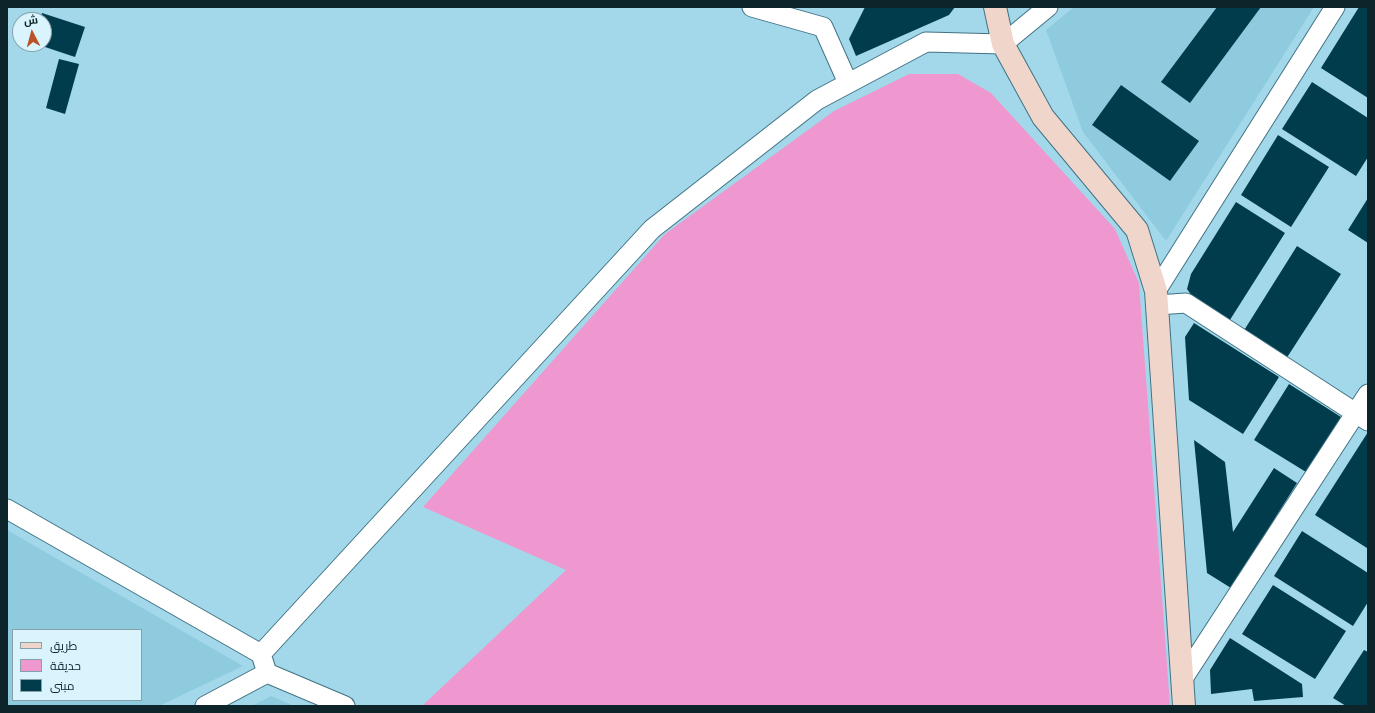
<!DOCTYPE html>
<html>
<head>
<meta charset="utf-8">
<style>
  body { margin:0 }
  #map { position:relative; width:1375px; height:713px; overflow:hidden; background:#a2d8ea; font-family:Raleway,Cairo,sans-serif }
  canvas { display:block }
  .frame { position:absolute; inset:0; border:8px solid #0e242b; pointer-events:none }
  .legend { position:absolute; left:12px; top:629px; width:130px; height:72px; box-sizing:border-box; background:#daf4fd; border:1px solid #88a1a9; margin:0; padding:5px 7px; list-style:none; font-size:12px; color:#0e242b }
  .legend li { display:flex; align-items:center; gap:8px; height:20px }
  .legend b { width:20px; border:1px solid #88a1a9 }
  .north { position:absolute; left:12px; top:12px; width:40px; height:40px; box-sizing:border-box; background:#daf4fd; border:1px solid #88a1a9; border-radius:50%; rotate:354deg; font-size:11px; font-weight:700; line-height:16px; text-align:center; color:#0e242b }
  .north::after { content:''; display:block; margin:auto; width:14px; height:18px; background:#ba5328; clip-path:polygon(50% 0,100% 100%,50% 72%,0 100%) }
</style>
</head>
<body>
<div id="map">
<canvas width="1375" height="713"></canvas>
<div class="frame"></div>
<ul class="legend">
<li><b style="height:5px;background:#f0d5ca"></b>طريق</li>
<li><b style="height:11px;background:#ef98cf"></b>حديقة</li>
<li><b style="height:11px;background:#003c4c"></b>مبنى</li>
</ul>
<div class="north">ش</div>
</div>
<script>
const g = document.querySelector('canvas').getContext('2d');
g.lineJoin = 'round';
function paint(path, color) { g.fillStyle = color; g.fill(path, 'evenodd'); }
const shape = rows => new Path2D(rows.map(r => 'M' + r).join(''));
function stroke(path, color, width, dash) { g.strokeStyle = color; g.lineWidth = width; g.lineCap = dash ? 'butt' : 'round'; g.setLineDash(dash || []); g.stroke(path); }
paint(shape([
  [1074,7,1314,7,1166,241,1083,132,1046,30],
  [7,530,243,666,159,706,7,706],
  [13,630,141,630,141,700,13,700],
  [271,696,294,706,252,706]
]), '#8ecbdf');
paint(shape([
  [909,74,958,74,991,93,1115,229,1139,283,1170,706,422,706,566,570,423,507,665,234,834,111]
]), '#ef98cf');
paint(shape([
  [865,7,955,7,949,15,856,56,849,39],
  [1217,7,1261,7,1190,103,1161,82],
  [1359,7,1368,7,1368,98,1321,68],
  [42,13,85,27,75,57,36,44,44,44,44,20,40,20],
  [59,59,79,64,65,114,46,108],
  [1312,82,1368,118,1368,157,1356,176,1282,129],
  [1121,85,1199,141,1170,181,1092,125],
  [1278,135,1329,167,1291,227,1241,195],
  [1368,198,1368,243,1348,230],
  [1236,202,1285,233,1228,323,1197,303,1187,289,1191,274],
  [1297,246,1341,274,1286,359,1243,332],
  [1194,323,1279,377,1243,434,1189,400,1185,337],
  [1289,384,1341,417,1306,472,1254,440],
  [1368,432,1368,546,1367,548,1315,515],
  [1194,440,1225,462,1233,532,1274,468,1297,483,1231,588,1207,573],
  [1302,531,1368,573,1368,602,1353,626,1274,576],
  [1273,585,1346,631,1315,679,1242,634],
  [1230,638,1302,684,1303,697,1254,701,1252,689,1211,694,1210,670],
  [1364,650,1368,652,1368,706,1346,706,1333,698]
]), '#003c4c');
const street = shape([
  [752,7,823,27,848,83],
  [1156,291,1335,7],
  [1157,305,1186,303,1368,421],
  [7,509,261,654],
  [267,673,261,654,652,229,817,100,926,42,1003,44,1048,7],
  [1182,680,1368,394],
  [205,706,267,673,345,706]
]);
const secondary = shape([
  [995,7,1003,44,1043,117,1137,230,1156,291,1184,706]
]);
stroke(street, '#417384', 21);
stroke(secondary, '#417384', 24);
stroke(street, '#fff', 19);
stroke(secondary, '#f0d5ca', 22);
</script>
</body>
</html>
